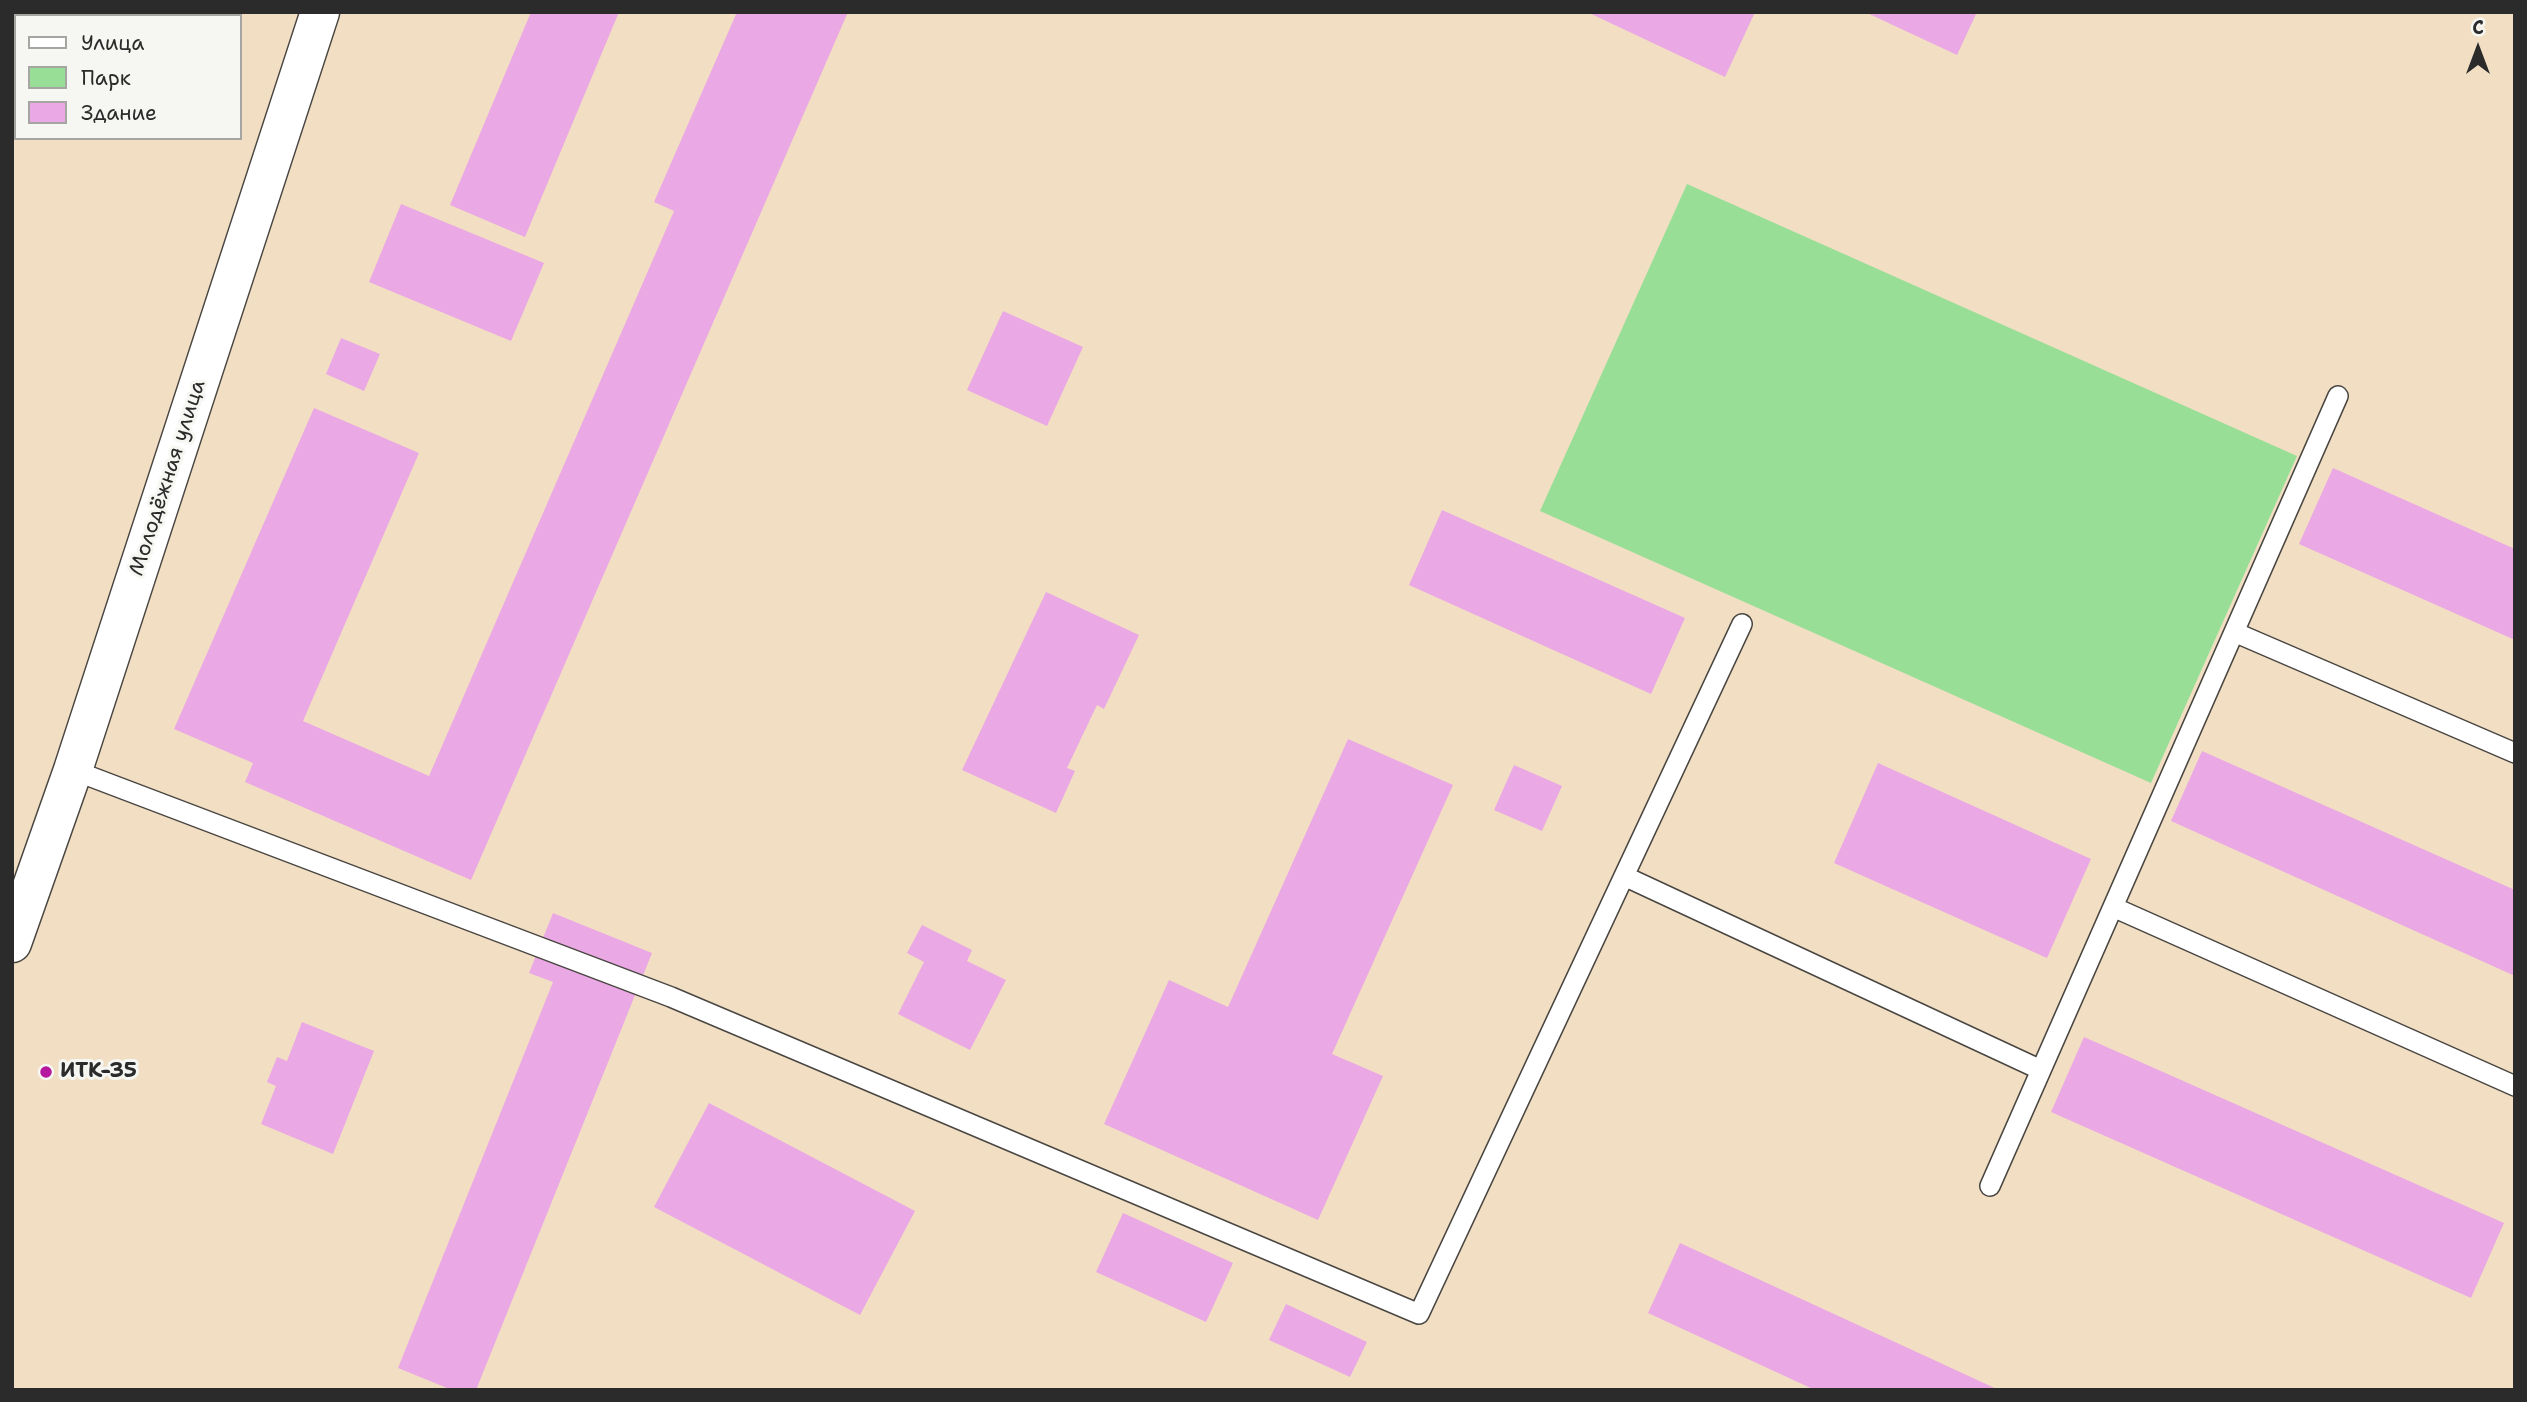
<!DOCTYPE html>
<html>
<head>
<meta charset="utf-8">
<style>
  body { margin:0 }
  #map { position:relative; width:2527px; height:1402px; overflow:hidden; background:#f2dfc3; font-family:"Shantell Sans",sans-serif }
  canvas { display:block }
  .frame { position:absolute; inset:0; border:14px solid #2b2b2b; pointer-events:none }
  .legend { position:absolute; left:14px; top:14px; width:228px; height:126px; box-sizing:border-box; background:#f6f6f2; border:2px solid #a5a5a2; margin:0; padding:9px 12px; list-style:none; font-size:21px; color:#2b2b2b }
  .legend li { display:flex; align-items:center; gap:14px; height:35px }
  .legend b { width:35px; border:2px solid #a5a5a2 }
  .north { position:absolute; left:2443px; top:14px; width:70px; height:70px; -webkit-text-stroke:5px #f6f6f2; paint-order:stroke; rotate:0deg; font-size:19px; font-weight:700; line-height:28px; text-align:center; color:#2b2b2b }
  .north::after { content:''; display:block; margin:auto; width:24px; height:32px; background:#2b2b2b; clip-path:polygon(50% 0,100% 100%,50% 72%,0 100%) }
</style>
</head>
<body>
<div id="map">
<canvas width="2527" height="1402"></canvas>
<div class="frame"></div>
<ul class="legend">
<li><b style="height:9px;background:#fff"></b>Улица</li>
<li><b style="height:19px;background:#98de97"></b>Парк</li>
<li><b style="height:19px;background:#eaa8e4"></b>Здание</li>
</ul>
<div class="north">С</div>
</div>
<script>
const g = document.querySelector('canvas').getContext('2d');
g.lineJoin = 'round';
function paint(path, color) { g.fillStyle = color; g.fill(path, 'evenodd'); }
const shape = rows => new Path2D(rows.map(r => 'M' + r).join(''));
function stroke(path, color, width, dash) { g.strokeStyle = color; g.lineWidth = width; g.lineCap = dash ? 'butt' : 'round'; g.setLineDash(dash || []); g.stroke(path); }
function drawText(font, color, halo, rows, align = 'center') {
  g.font = font + ' "Shantell Sans",sans-serif'; g.lineWidth = 6; g.setLineDash([]); g.textBaseline = 'middle'; g.strokeStyle = halo; g.fillStyle = color; for (const [text, x, y, turn = 0] of rows) {
    g.save(); g.translate(x, y); g.rotate((+turn || 0) * Math.PI / 180); g.textAlign = isNaN(turn) ? turn : align; if (halo) g.strokeText(text, 0, 0); g.fillText(text, 0, 0); g.restore();
  }
}
paint(shape([
  [1687,184,2297,456,2151,783,1540,511]
]), '#98de97');
paint(shape([
  [531,12,619,12,525,237,450,205],
  [737,12,848,12,471,880,245,782,253,763,174,729,314,408,419,453,303,721,429,776,674,211,654,202],
  [1587,12,1755,12,1725,77],
  [1865,12,1977,12,1957,55],
  [401,204,544,263,511,341,369,282],
  [1003,311,1083,347,1047,426,967,390],
  [341,338,380,354,364,391,326,374],
  [2333,468,2515,549,2515,640,2299,544],
  [1442,510,1685,618,1651,694,1409,585],
  [1046,592,1139,635,1104,709,1097,705,1067,768,1075,771,1056,813,962,770],
  [1348,739,1453,785,1332,1054,1383,1076,1318,1220,1104,1124,1169,980,1228,1007],
  [2202,751,2515,890,2515,976,2171,821],
  [1878,763,2091,859,2047,958,1834,863],
  [1514,765,1562,786,1542,831,1494,810],
  [553,913,652,953,476,1390,452,1390,398,1368,553,982,529,973],
  [922,925,972,950,967,961,1006,980,970,1050,898,1014,924,962,907,953],
  [302,1022,374,1051,333,1154,261,1124,276,1086,267,1082,277,1057,287,1061],
  [2084,1037,2504,1223,2471,1298,2051,1112],
  [709,1103,915,1211,860,1315,654,1207],
  [1123,1213,1233,1263,1206,1322,1096,1272],
  [1680,1243,1999,1390,1815,1390,1648,1313],
  [1286,1304,1367,1342,1350,1377,1269,1340]
]), '#eaa8e4');
const service = shape([
  [2234,632,2515,753],
  [73,770,671,997,1419,1314,1742,624],
  [1624,876,2041,1070],
  [2113,907,2515,1086],
  [1990,1186,2338,396]
]);
const minor = shape([
  [12,943,73,770,320,12]
]);
stroke(service, '#494642', 22);
stroke(minor, '#494642', 41);
stroke(service, '#fff', 19);
stroke(minor, '#fff', 38);
for (const [x, y, r, color] of [
  [46,1072,7,"#b5179e"]
]) { const dot = new Path2D(); dot.arc(x, y, r, 0, 2 * Math.PI); g.fillStyle = color; g.fill(dot); stroke(dot, '#f6f6f2', 2.5); }
drawText('21px', '#2b2b2b', '#f6f6f2', [
  ["Молодёжная улица",168,478,-72]
]);
drawText('bold 21px', '#2b2b2b', '#f6f6f2', [
  ["ИТК-35",60,1072]
], 'left');
</script>
</body>
</html>
